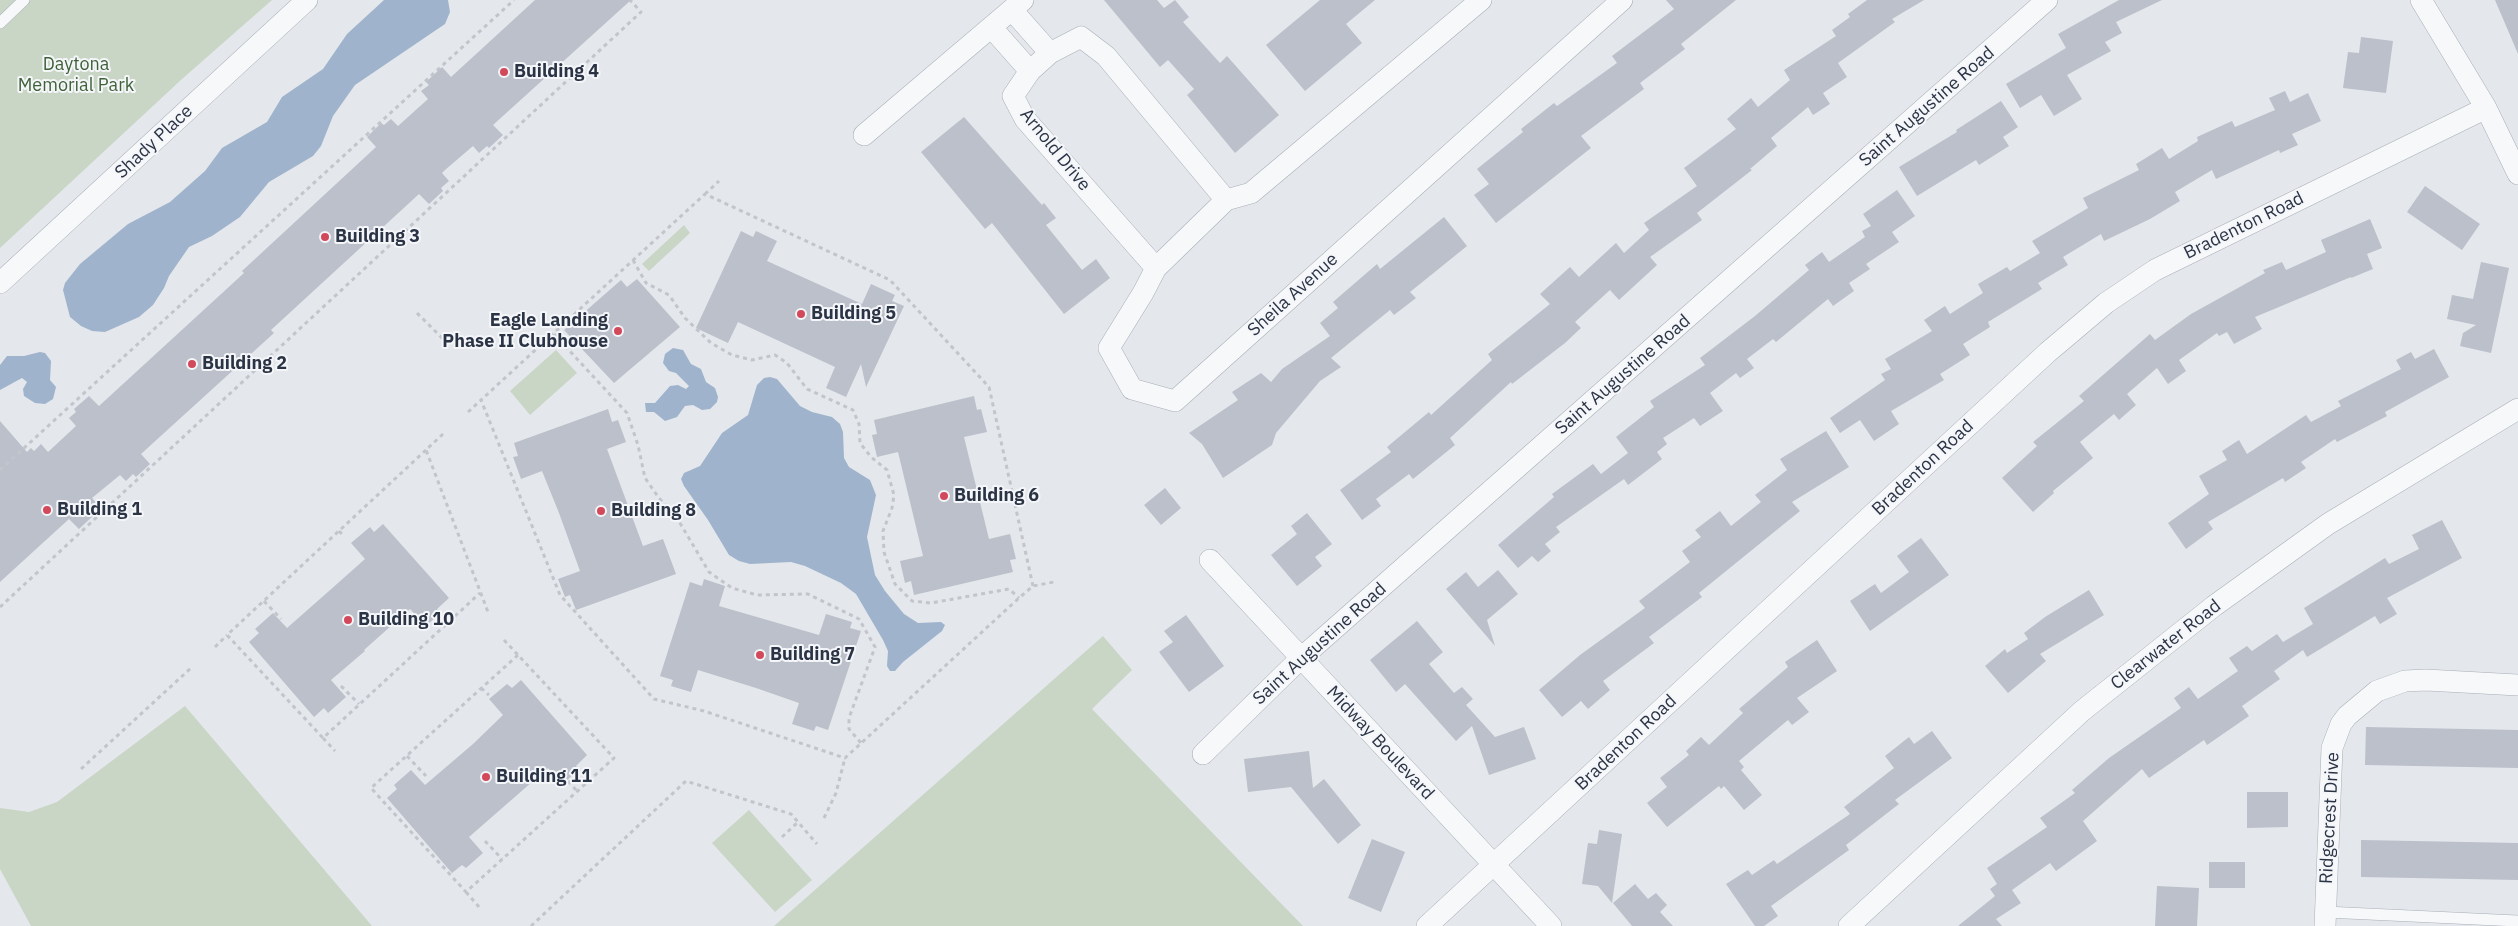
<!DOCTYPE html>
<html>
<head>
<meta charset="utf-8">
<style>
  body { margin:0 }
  canvas { display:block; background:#e4e7ec }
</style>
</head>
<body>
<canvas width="2518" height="926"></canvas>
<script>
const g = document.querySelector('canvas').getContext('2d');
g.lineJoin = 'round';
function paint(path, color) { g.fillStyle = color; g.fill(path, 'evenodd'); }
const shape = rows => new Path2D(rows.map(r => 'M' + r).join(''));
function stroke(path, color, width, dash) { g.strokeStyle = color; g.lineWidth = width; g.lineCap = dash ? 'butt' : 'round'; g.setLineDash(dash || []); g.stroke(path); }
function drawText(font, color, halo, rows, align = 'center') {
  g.font = font + ' "IBM Plex Sans",sans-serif'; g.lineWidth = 4; g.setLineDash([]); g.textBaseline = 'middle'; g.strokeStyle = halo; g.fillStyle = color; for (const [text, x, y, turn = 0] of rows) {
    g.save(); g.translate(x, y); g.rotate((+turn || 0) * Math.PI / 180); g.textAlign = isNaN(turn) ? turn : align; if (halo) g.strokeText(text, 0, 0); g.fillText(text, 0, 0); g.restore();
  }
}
paint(shape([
  [0,0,272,0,182,79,0,248],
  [684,225,690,233,649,271,642,264],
  [556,350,577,373,530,415,510,391],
  [1103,636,1132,670,1092,709,1303,926,774,926],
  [185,706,372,926,31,926,0,869,0,808,29,812,57,802],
  [749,810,812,880,775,912,712,843]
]), '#c9d6c5');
paint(shape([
  [384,0,448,0,450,12,445,24,355,85,333,116,321,146,313,156,269,182,240,217,212,236,189,247,169,276,164,288,153,305,139,317,105,332,92,331,81,326,70,317,63,290,65,283,80,264,128,224,170,202,205,171,222,148,267,122,282,97,323,69,347,34],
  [673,348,683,350,691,364,701,369,706,382,715,388,718,397,717,402,710,409,702,410,693,405,685,406,677,417,665,421,654,412,646,412,645,403,655,403,670,386,678,385,686,389,689,386,676,373,669,371,663,363,665,354],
  [40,352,45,353,51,361,50,380,56,387,53,399,45,404,35,403,24,396,23,389,27,382,22,378,0,390,0,365,7,356,24,356],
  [770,377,777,379,800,406,812,412,832,417,840,424,843,432,844,458,849,467,870,480,876,495,867,537,875,575,885,591,904,614,918,623,941,622,945,625,942,631,903,662,895,671,890,671,887,666,888,651,883,640,856,594,841,583,805,566,791,562,750,564,739,561,729,555,708,520,684,486,681,479,684,473,700,466,722,433,748,415,757,385,764,378]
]), '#9fb4cc');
paint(shape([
  [535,0,631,0,493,125,503,135,489,148,487,146,479,153,473,146,445,170,442,173,449,181,441,188,443,191,429,204,419,194,271,330,274,333,141,454,150,464,136,477,133,474,126,481,120,475,92,498,99,506,91,513,93,516,79,529,69,519,0,582,0,421,27,452,31,448,34,451,41,444,48,452,76,426,69,418,76,412,74,409,89,396,99,406,244,273,242,271,376,147,367,137,381,123,384,125,391,119,398,126,428,99,421,91,429,85,426,82,442,67,451,77],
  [1104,0,1157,0,1164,8,1175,0,1189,17,1183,22,1220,63,1227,56,1279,115,1235,153,1187,95,1194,89,1168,60,1160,67],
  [1320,0,1375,0,1346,24,1362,43,1305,91,1266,45],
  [1666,0,1736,0,1681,44,1685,49,1640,83,1644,89,1581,136,1591,148,1496,223,1474,195,1489,184,1477,169,1523,132,1521,129,1554,103,1557,106,1617,63,1612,56,1674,9],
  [1867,0,1924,0,1892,19,1895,22,1838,63,1847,77,1823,93,1830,104,1813,115,1808,107,1771,138,1777,146,1750,169,1752,170,1697,213,1702,220,1650,257,1657,265,1619,300,1610,290,1575,322,1581,328,1565,343,1512,384,1511,382,1450,438,1455,445,1413,479,1409,474,1376,499,1381,506,1362,520,1340,490,1391,452,1387,447,1429,412,1431,415,1492,360,1488,354,1550,304,1540,294,1570,267,1579,277,1616,243,1624,253,1649,230,1644,223,1697,186,1684,168,1736,129,1727,119,1751,98,1758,107,1790,80,1784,70,1836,36,1832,30,1850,17,1848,14],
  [2119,0,2162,0,2116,22,2122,33,2105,42,2111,51,2067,75,2082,99,2054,116,2041,95,2020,108,2006,84,2066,48,2058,34],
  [2495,0,2518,0,2518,54],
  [2361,37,2393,41,2386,93,2343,88,2348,52,2359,53],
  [2285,91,2290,102,2308,93,2321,121,2292,134,2298,145,2280,153,2279,150,2216,179,2212,170,2175,192,2180,201,2150,219,2104,241,2101,234,2063,257,2068,265,2038,283,2042,289,1988,322,1990,327,1963,344,1970,355,1940,374,1944,380,1891,411,1899,424,1874,441,1860,420,1840,433,1830,418,1885,380,1881,374,1891,369,1885,359,1932,331,1924,320,1945,306,1950,314,1983,293,1978,284,2007,267,2010,271,2040,253,2032,241,2088,208,2083,198,2139,170,2136,164,2162,148,2169,159,2198,141,2197,137,2232,121,2235,127,2275,110,2269,98],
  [2001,101,2018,127,2003,137,2009,146,1979,165,1976,160,1917,196,1899,167,1957,132,1956,130],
  [964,117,1042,205,1044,203,1056,218,1046,225,1082,270,1096,259,1110,278,1064,314,992,223,985,229,921,152],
  [2425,186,2480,224,2462,250,2407,212],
  [1897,190,1915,216,1892,232,1899,242,1866,264,1870,269,1849,283,1854,291,1833,306,1828,299,1776,342,1773,339,1747,359,1754,368,1740,378,1736,373,1710,393,1723,411,1700,426,1694,418,1663,438,1667,444,1657,452,1662,459,1628,485,1624,479,1556,527,1560,532,1545,544,1551,551,1538,562,1532,556,1518,568,1498,545,1554,497,1552,494,1593,464,1601,474,1628,453,1616,437,1654,407,1650,401,1705,365,1700,358,1755,316,1809,270,1805,265,1822,252,1829,262,1865,237,1862,231,1871,226,1863,214],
  [1444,217,1467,246,1410,292,1416,298,1394,315,1390,310,1331,358,1341,367,1320,381,1276,433,1272,445,1223,478,1202,444,1189,433,1238,400,1232,392,1261,373,1271,382,1282,369,1330,336,1320,323,1338,308,1333,302,1377,264,1380,269],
  [2370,219,2382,248,2367,254,2373,269,2351,278,2351,277,2255,317,2262,329,2234,344,2227,332,2219,336,2217,333,2179,360,2186,371,2168,384,2157,368,2127,394,2136,405,2119,420,2114,414,2080,442,2093,458,2053,491,2054,493,2033,512,2002,478,2037,446,2033,442,2084,401,2079,396,2150,334,2155,340,2191,314,2265,273,2263,270,2282,262,2286,270,2326,252,2321,240],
  [741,231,753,237,756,231,777,241,767,261,862,304,871,284,895,295,892,301,904,306,866,387,861,364,846,397,826,388,835,367,738,322,728,343,696,328],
  [2481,262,2509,268,2491,353,2460,346,2463,333,2476,325,2447,319,2452,295,2473,299],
  [637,279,680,327,614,383,564,330,621,280,627,287],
  [2434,349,2449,377,2385,412,2387,416,2337,442,2335,439,2301,462,2306,468,2285,482,2283,478,2208,522,2213,529,2186,549,2168,523,2209,494,2199,476,2227,460,2222,451,2239,440,2247,454,2306,415,2311,422,2341,406,2338,401,2401,369,2396,360,2411,352,2415,359],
  [974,396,977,410,981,409,987,432,964,437,989,539,1010,534,1016,559,1010,560,1013,572,914,595,911,581,905,583,900,561,923,556,898,452,877,457,872,435,877,434,874,420],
  [608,409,612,422,618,420,626,442,607,449,643,546,663,539,676,574,576,610,570,595,565,597,558,579,580,571,559,513,542,471,521,479,513,457,518,456,514,443],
  [1826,431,1849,467,1792,502,1800,511,1699,593,1702,597,1649,637,1654,643,1603,681,1610,690,1588,709,1581,701,1562,717,1539,690,1580,655,1645,608,1639,601,1690,562,1682,551,1701,537,1695,530,1720,511,1731,526,1761,502,1755,495,1787,470,1780,459],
  [1165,488,1181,508,1161,525,1144,505],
  [1307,513,1332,544,1315,557,1322,566,1297,586,1271,555,1297,534,1291,526],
  [2442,520,2462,558,2387,598,2397,614,2380,624,2375,616,2307,657,2303,650,2274,671,2280,679,2242,706,2249,716,2207,745,2204,740,2149,778,2142,769,2083,821,2097,841,2056,871,2050,863,2012,890,2021,903,1996,919,2002,926,1958,926,1995,896,1990,889,1997,884,1987,868,2047,827,2040,818,2075,793,2072,790,2109,758,2181,708,2174,698,2189,687,2198,699,2238,671,2229,658,2247,646,2252,651,2277,634,2283,642,2313,624,2304,608,2385,558,2389,564,2419,549,2412,535],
  [383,524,449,598,437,609,440,613,426,626,410,609,364,650,365,651,331,680,346,697,328,713,324,708,314,717,249,642,259,633,255,629,273,613,287,628,329,591,365,559,351,543,370,527,374,532],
  [1921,538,1949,575,1870,631,1850,601,1875,584,1881,593,1909,572,1897,556],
  [1498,570,1518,594,1487,620,1495,646,1446,589,1466,572,1478,587],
  [704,579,725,586,719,606,819,635,826,614,852,622,850,628,861,631,828,730,816,726,814,731,792,724,799,703,756,688,698,670,691,692,671,686,673,680,660,676,690,582,702,586],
  [2089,590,2104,615,2040,654,2046,661,2008,693,1985,666,2005,649,2007,653,2028,639,2024,633,2045,617],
  [1186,615,1224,666,1189,692,1159,652,1173,642,1164,631],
  [1417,621,1443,652,1429,664,1454,693,1462,687,1473,699,1466,705,1495,737,1524,727,1536,759,1489,775,1472,726,1456,741,1405,684,1396,692,1370,660],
  [1817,640,1837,671,1797,698,1809,712,1792,725,1788,720,1739,761,1744,767,1741,770,1762,795,1744,810,1724,786,1721,789,1719,786,1667,827,1647,803,1667,787,1660,778,1689,755,1686,751,1701,737,1709,745,1743,713,1739,709,1788,667,1785,662],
  [521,680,587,755,576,766,579,769,563,784,548,768,469,837,483,853,466,868,462,865,452,873,387,798,397,789,394,785,411,770,425,785,473,744,503,715,489,699,507,684,512,688],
  [2366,727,2518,730,2518,768,2365,765],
  [1932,731,1952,758,1895,800,1899,804,1846,845,1849,850,1771,906,1778,916,1764,926,1755,926,1726,884,1748,870,1752,875,1774,860,1777,864,1850,814,1844,807,1894,768,1885,756,1909,737,1914,744],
  [1309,751,1313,788,1324,779,1361,825,1338,844,1291,787,1248,792,1244,759],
  [2247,792,2288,792,2288,827,2247,828],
  [1599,830,1622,834,1612,903,1598,886,1582,884,1588,843,1597,844],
  [1372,839,1405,852,1381,912,1348,898],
  [2361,840,2518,843,2518,880,2361,877],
  [2209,862,2245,862,2245,888,2209,888],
  [1635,884,1648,899,1656,893,1667,905,1660,912,1673,926,1632,926,1613,903],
  [2157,886,2199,888,2197,926,2155,926]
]), '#bbc0ca');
const lane = shape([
  [0,23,24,0],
  [2325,912,2518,921]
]);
const street = shape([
  [1481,0,1251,193,1226,200,1156,268,1143,293,1109,348,1132,389,1175,401,1622,0],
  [2421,0,2486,108,2518,174],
  [1012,10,1050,53],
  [992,28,1030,71],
  [864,135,1023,0],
  [1156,268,1025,119,1013,96,1030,71,1050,53,1081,37,1106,56,1226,200],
  [0,283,307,0],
  [1210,560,1551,926],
  [1203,754,1300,659,2047,0],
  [1427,926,2048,352,2106,303,2155,270,2486,108],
  [1849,926,2082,711,2214,606,2328,524,2518,409],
  [2325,926,2332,748,2341,724,2347,716,2377,691,2405,681,2426,680,2518,685]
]);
stroke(lane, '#a9aeb7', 12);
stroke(street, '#a9aeb7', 22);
stroke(shape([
  [705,194,719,181],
  [633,260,646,283,669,295,685,318,711,343,732,355,752,360,775,355,787,363,807,389,853,410,859,424,860,443,871,457,887,470,894,495,892,508,883,531,884,552,895,584,912,601,931,603,1009,589,1019,598],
  [417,313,449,345],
  [554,334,627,413,638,445,645,478,659,498,677,518,709,572,732,588,757,595,808,594,859,619,875,647,849,718,849,729,861,743],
  [468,412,481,400],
  [443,434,426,450,488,612],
  [426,450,227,635,323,738,480,593],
  [0,470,514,0],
  [339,531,344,536],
  [1033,586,989,387,890,280,705,194,481,400,560,595,654,699,704,711,845,758,1019,598,1033,586,1054,582],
  [264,601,281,619],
  [0,607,641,12,630,0],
  [504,640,518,655,614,758,466,892,371,788,518,655],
  [215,647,227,635],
  [341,686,359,704],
  [481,688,489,695],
  [323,738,335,751],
  [407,756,426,776],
  [81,769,191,668],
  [568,781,577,791],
  [824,818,836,793,845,758],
  [782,837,798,822],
  [485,841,502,859],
  [466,892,479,907],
  [531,926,686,781,791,814,817,844]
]), '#c2c5cb', 3, [4, 4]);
stroke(lane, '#f7f8fa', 11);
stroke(street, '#f7f8fa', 21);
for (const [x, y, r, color] of [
  [504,72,5,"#d1495b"],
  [325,237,5,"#d1495b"],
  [801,314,5,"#d1495b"],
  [618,331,5,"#d1495b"],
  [192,364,5,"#d1495b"],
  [944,496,5,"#d1495b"],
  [47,510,5,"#d1495b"],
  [601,511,5,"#d1495b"],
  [348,620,5,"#d1495b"],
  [760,655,5,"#d1495b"],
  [486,777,5,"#d1495b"]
]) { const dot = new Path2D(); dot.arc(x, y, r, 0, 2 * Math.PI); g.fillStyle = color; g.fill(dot); stroke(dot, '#f4f6f9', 2); }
drawText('18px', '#3f6138', '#f4f6f9', [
  ["Daytona",76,65],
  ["Memorial Park",76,86]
]);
drawText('bold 18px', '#2b3445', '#f4f6f9', [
  ["Building 4",514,72],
  ["Building 3",335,237],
  ["Building 5",811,314],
  ["Eagle Landing",608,321,"right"],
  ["Phase II Clubhouse",608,342,"right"],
  ["Building 2",202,364],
  ["Building 6",954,496],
  ["Building 1",57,510],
  ["Building 8",611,511],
  ["Building 10",358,620],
  ["Building 7",770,655],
  ["Building 11",496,777]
], 'left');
drawText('18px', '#2b3445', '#f4f6f9', [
  ["Saint Augustine Road",1927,107,-41],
  ["Shady Place",154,142,-43],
  ["Arnold Drive",1055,150,51],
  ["Bradenton Road",2244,226,-26],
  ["Sheila Avenue",1293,295,-42],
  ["Saint Augustine Road",1623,375,-41],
  ["Bradenton Road",1923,468,-43],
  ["Saint Augustine Road",1320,644,-42],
  ["Clearwater Road",2166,645,-38],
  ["Midway Boulevard",1380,743,47],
  ["Bradenton Road",1626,743,-43],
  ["Ridgecrest Drive",2330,818,-87]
]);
</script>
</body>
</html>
